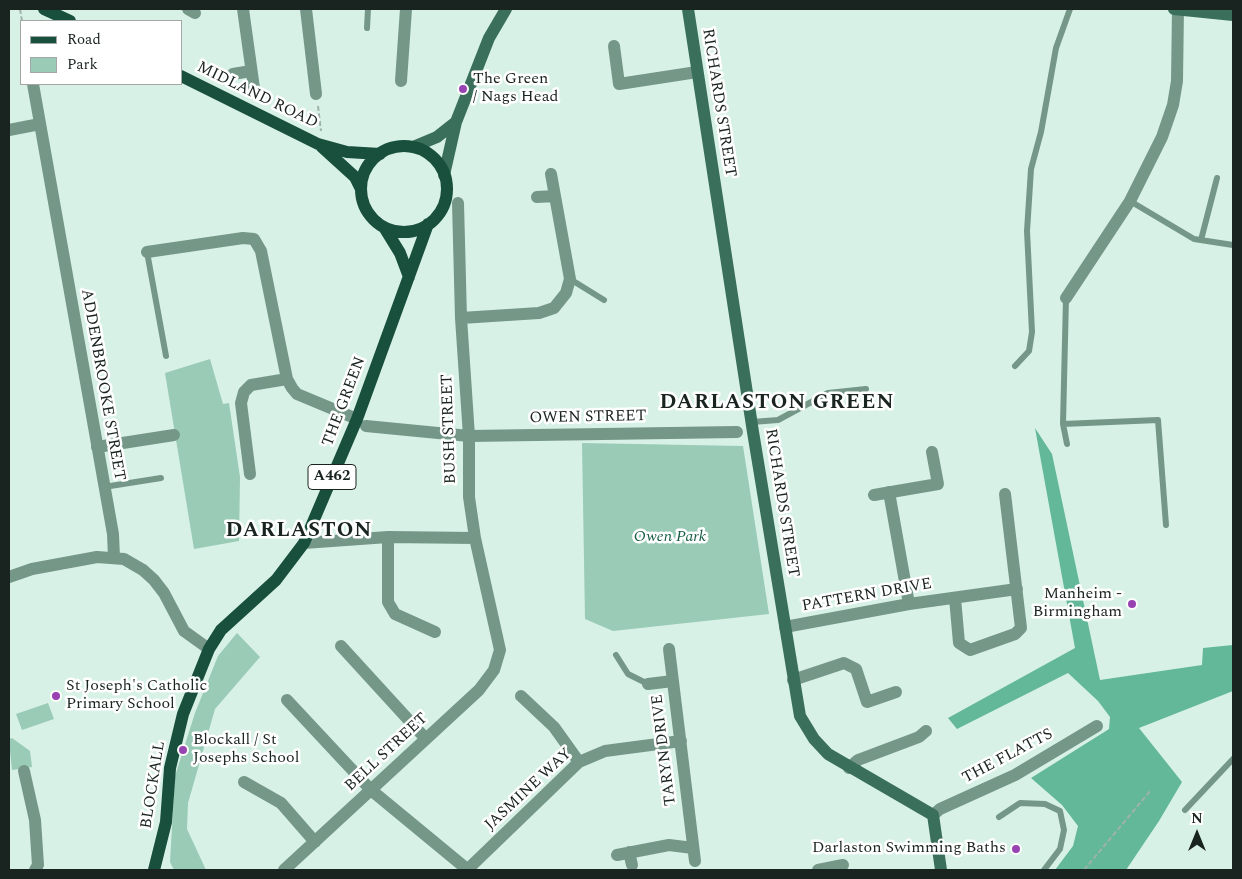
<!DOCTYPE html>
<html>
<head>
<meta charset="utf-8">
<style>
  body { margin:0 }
  #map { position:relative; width:1242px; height:879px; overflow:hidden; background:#d8f1e6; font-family:Spectral,serif }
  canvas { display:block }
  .frame { position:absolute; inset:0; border:10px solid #19231f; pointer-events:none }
  .legend { position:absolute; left:20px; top:20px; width:162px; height:65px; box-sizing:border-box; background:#fff; border:1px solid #a3a7a5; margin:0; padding:6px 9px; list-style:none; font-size:15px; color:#19231f }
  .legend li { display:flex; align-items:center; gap:10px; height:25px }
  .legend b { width:25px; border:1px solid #a3a7a5 }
  .north { position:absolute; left:1172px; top:809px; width:50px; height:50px; -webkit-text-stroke:4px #fff; paint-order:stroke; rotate:0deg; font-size:14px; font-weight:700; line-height:20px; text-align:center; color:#19231f }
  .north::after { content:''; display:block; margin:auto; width:18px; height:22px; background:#19231f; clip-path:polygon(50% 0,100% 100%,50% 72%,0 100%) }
</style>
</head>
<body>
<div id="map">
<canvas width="1242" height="879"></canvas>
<div class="frame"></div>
<ul class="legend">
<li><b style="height:6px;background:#184f3d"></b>Road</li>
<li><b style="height:14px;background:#99cbb6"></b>Park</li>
</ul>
<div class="north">N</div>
</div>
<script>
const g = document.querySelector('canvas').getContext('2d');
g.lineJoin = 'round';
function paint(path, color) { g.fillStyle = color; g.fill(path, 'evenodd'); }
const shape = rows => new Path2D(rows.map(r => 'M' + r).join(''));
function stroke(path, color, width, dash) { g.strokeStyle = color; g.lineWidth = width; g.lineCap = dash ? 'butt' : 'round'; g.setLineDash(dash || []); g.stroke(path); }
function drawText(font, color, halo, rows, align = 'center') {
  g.font = font + ' Spectral,serif'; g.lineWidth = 5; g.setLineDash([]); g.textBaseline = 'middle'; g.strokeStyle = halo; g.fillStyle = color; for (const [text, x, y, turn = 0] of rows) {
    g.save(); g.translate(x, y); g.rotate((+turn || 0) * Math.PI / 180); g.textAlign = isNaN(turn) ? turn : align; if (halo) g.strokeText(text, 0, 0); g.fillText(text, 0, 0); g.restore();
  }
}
paint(shape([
  [210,359,223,404,229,403,240,477,239,541,194,549,165,373],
  [582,443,743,446,769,614,613,631,585,619],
  [237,633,260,657,215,709,188,803,187,829,206,870,174,870,170,862,175,776,195,713,218,656],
  [48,703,54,719,22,730,16,714],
  [12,738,30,751,32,767,12,770,9,742,9,739]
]), '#99cbb6');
paint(shape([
  [1035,428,1052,454,1100,680,1202,665,1203,648,1233,645,1233,691,1139,728,1182,782,1159,821,1126,870,1055,870,1073,846,1078,826,1062,805,1031,778,1109,729,1110,717,1098,701,1068,673,957,729,948,718,1075,648]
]), '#62b899');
stroke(shape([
  [20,9,22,21],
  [318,106,321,131],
  [1084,870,1151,790]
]), '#9eb3aa', 2, [5, 2.5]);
stroke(shape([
  [367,28,368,9],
  [1130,201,1194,239,1233,245],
  [1201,240,1217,178],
  [147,252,166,356],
  [570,279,604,300],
  [1066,298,1063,424,1067,444],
  [1015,366,1029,351,1032,332,1027,231,1031,169,1041,132,1056,48,1070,9],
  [752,422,778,420,828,393,866,389],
  [1063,424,1158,420,1166,525],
  [104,487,161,478],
  [616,655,628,674,648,684],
  [1185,810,1233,759],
  [999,817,1020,803,1045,804,1060,811,1064,830,1060,849,1044,870]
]), '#759788', 6);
stroke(shape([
  [188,9,195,13],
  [243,9,254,88],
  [306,9,316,94],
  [614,46,619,84,697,72],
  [233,74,251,71],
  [401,81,406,9],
  [33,84,113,534,114,557],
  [9,130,40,124],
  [537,197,555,196],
  [147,252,243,238,254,239,261,251,287,379,292,388,297,394,357,419],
  [1066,298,1130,201,1162,137,1173,105,1177,81,1178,9],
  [461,318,539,313,554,308,566,293,570,279,551,174],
  [366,426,469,436,737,432],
  [97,447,174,435],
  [250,474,241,403,244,392,251,385,287,379],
  [889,492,909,604],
  [874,495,938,484,932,452],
  [388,537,388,602,395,614,435,632],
  [304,543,388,537,475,538],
  [9,577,32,569,97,557,124,559,143,570,154,580,164,593,184,631,209,649],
  [955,598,959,643,970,650,1015,634,1021,628,1005,494],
  [785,627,909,604,1017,589],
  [341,646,426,739],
  [669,649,695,861],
  [793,680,844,663,856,669,867,702,896,692],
  [648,684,673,681],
  [521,696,554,727,579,762],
  [287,700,371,790,468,870],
  [849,768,858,760,919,737,926,731],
  [24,771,35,820,38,865,35,870],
  [244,782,281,803,315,842],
  [933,815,940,809,1015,775,1097,726],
  [629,852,632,865],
  [617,855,669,845,693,848],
  [284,870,479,690,494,670,500,650,475,538,469,497,469,436,461,318,458,203],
  [467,870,579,762,605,751,681,741],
  [818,870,843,865]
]), '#759788', 12);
stroke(shape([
  [688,9,753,432,800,716,814,739,828,754,933,815,941,870],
  [1174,9,1233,15],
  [413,147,437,137,456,122],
  [444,175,456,122,489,38,506,9]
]), '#396f5b', 12);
stroke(shape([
  [44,9,70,21],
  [181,76,318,144,347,152,380,154],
  '361 189a43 43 0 1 1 86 0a43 43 0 1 1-86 0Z',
  [322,147,355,177,361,189],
  [384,227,400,253,409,277],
  [154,870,166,822,170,768,183,714,209,649,221,630,276,580,304,543,357,419,428,224]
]), '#184f3d', 12);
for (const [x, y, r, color] of [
  [463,89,5,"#9743b1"],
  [1132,604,5,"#9743b1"],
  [56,696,5,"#9743b1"],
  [183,750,5,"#9743b1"],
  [1016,849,5,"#9743b1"]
]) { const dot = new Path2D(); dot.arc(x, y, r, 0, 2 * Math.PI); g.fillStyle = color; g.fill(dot); stroke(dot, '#fff', 2); }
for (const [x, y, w] of [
  [332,477,48]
]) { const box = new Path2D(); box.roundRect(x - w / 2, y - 12.5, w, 25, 4); g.fillStyle = '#fff'; g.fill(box); stroke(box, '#19231f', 1); }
drawText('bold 15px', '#19231f', null, [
  ["A462",332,477]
]);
drawText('16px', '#19231f', '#fff', [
  ["The Green",473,80],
  ["/ Nags Head",473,98],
  ["Manheim -",1122,595,"right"],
  ["Birmingham",1122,613,"right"],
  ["St Joseph's Catholic",66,687],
  ["Primary School",66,705],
  ["Blockall / St",193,741],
  ["Josephs School",193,759],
  ["Darlaston Swimming Baths",1006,849,"right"]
], 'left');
drawText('16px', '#19231f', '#fff', [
  ["MIDLAND ROAD",257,96,26],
  ["RICHARDS STREET",718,103,81],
  ["ADDENBROOKE STREET",102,385,80],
  ["THE GREEN",345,402,-69],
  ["OWEN STREET",588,418,-1],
  ["BUSH STREET",450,429,-92],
  ["RICHARDS STREET",781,503,81],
  ["PATTERN DRIVE",867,596,-10],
  ["TARYN DRIVE",665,750,-97],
  ["BELL STREET",387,753,-43],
  ["THE FLATTS",1008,757,-28],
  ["BLOCKALL",154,785,-81],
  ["JASMINE WAY",529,790,-43]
]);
drawText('italic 16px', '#195d47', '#fff', [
  ["Owen Park",670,538]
]);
g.letterSpacing = '1px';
drawText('bold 21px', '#19231f', '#fff', [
  ["DARLASTON GREEN",777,404],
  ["DARLASTON",299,532]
]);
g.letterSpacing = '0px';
</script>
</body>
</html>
